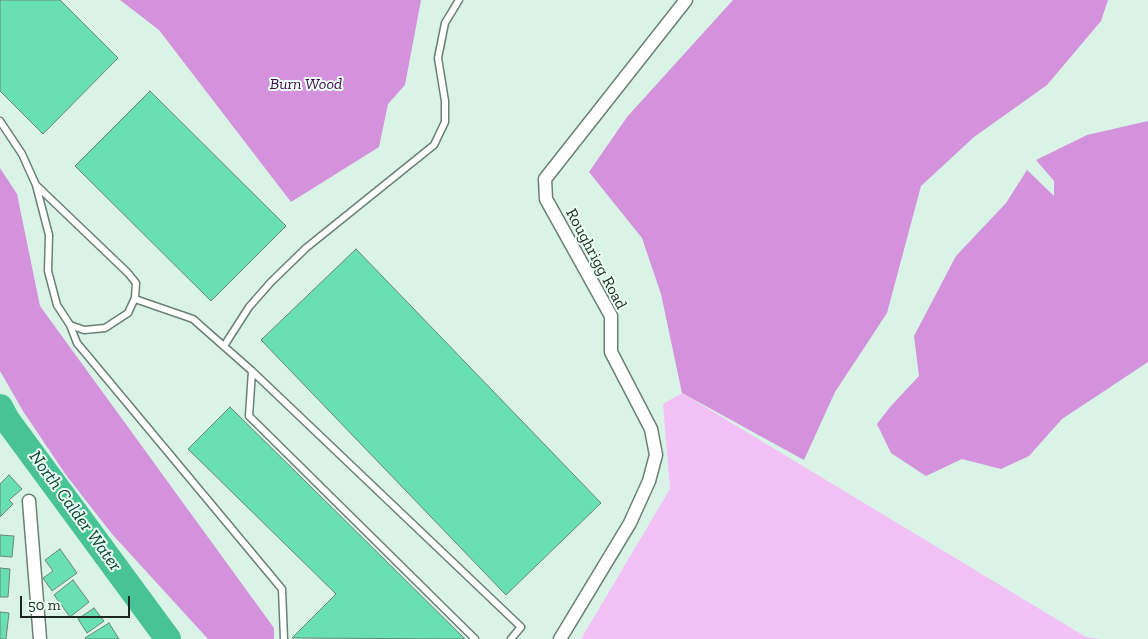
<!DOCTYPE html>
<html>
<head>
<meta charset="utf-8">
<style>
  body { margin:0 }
  #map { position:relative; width:1148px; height:639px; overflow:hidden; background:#daf3e7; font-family:"Zilla Slab",serif }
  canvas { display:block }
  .scale { position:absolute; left:20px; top:596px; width:110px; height:22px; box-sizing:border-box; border:2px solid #1c2521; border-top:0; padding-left:6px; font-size:15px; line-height:18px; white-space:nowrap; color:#1c2521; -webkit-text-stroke:4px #ebfff6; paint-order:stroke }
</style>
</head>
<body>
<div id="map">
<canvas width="1148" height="639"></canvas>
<div class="scale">50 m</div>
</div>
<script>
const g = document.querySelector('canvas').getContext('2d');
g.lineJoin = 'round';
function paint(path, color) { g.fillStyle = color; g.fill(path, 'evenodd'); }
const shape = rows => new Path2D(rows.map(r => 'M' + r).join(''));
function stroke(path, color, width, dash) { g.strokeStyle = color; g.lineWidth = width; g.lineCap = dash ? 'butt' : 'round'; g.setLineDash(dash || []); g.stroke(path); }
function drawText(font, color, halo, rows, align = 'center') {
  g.font = font + ' "Zilla Slab",serif'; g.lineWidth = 4; g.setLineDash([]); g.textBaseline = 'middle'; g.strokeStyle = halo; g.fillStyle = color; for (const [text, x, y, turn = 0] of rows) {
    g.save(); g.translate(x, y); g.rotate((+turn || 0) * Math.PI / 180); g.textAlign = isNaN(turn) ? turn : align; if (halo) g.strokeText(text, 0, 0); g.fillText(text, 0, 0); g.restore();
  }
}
paint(shape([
  [682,393,1086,637,1101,639,581,639,670,489,663,404]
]), '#f2c2f7');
paint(shape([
  [120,0,421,0,405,85,388,104,379,147,291,202,159,30],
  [733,0,1108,0,1101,21,1047,85,974,137,921,186,887,313,835,392,804,460,682,393,661,294,642,238,589,172,627,117],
  [1148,121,1148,362,1062,419,1029,456,1001,469,962,459,926,476,891,453,877,424,890,407,919,376,914,336,956,256,1006,203,1027,170,1054,196,1054,181,1036,160,1087,135],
  [0,168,17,194,40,306,274,628,274,639,208,639,112,534,66,475,23,411,0,371]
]), '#d491dc');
stroke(shape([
  [0,407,7,420,168,639]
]), '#47c397', 26);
const building = shape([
  [0,0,60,0,118,58,43,134,0,91,0,0],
  [150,91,286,226,211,301,75,166,150,91],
  [356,249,601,503,506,595,261,340,356,249],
  [230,407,465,639,292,638,336,594,188,449,230,407],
  [9,475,22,489,9,500,13,504,0,517,0,484,9,475],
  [0,535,14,536,12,557,0,556,0,535],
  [60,549,77,573,52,591,43,578,53,571,45,560,60,549],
  [0,568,10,569,8,597,0,597,0,568],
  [73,580,89,602,70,617,54,595,73,580],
  [94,608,104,621,87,633,78,619,94,608],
  [0,612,9,613,6,639,0,639,0,612],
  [109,623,119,639,86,639,85,638,109,623]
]);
paint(building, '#68e0b3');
stroke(building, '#6d8379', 1);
const lane = shape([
  [0,121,22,154,36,185,49,235,48,271,57,305,70,325,84,330,105,328,128,313,135,298,136,283,128,273,36,185],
  [135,299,193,319,252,371,521,627,511,639],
  [70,325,77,343,282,589,284,639],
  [224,346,249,307,271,282,306,248,434,145,445,122,445,101,438,58,445,23,459,0],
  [252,371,249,416,475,639]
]);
const street = shape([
  [29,501,40,639],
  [560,639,630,523,649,481,656,455,651,429,611,352,611,316,546,199,545,179,686,0]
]);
stroke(lane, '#6a8076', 9);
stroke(street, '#6a8076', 15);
stroke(lane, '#fff', 6);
stroke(street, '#fff', 12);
drawText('italic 16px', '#45054c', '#ebfff6', [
  ["Burn Wood",306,84]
]);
drawText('16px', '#1c2521', '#ebfff6', [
  ["Roughrigg Road",596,259,62]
]);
drawText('italic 18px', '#0a402e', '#ebfff6', [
  ["North Calder Water",75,511,54]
]);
</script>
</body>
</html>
